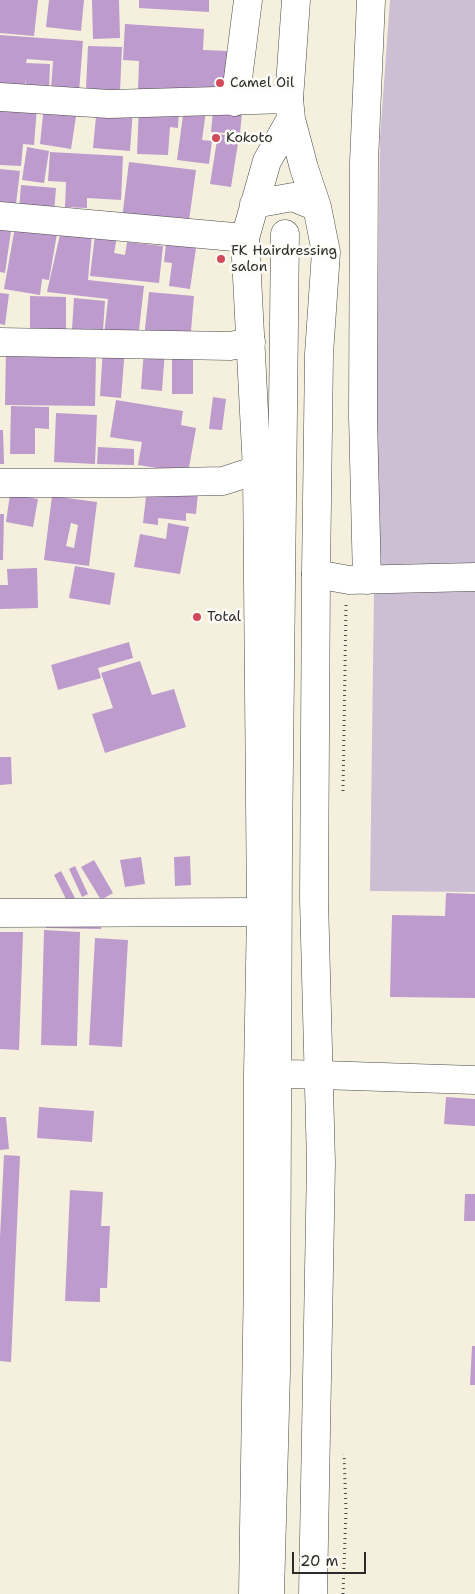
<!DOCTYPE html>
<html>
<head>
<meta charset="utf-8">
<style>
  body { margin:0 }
  #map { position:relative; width:475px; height:1594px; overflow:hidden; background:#f5f0de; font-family:"Shantell Sans",sans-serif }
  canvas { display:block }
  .scale { position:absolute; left:292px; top:1552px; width:74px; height:22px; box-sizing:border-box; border:2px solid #2b2b2b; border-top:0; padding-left:6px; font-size:15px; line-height:18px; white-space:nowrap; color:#2b2b2b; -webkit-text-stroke:4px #fdfcf7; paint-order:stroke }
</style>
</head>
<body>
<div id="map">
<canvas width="475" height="1594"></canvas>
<div class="scale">20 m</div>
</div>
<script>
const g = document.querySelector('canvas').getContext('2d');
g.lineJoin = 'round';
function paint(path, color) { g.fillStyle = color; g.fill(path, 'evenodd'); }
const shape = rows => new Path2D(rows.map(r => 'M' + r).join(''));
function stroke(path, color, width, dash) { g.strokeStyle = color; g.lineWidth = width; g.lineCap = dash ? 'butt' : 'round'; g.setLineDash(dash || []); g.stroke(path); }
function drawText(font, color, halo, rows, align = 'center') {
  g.font = font + ' "Shantell Sans",sans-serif'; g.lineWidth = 5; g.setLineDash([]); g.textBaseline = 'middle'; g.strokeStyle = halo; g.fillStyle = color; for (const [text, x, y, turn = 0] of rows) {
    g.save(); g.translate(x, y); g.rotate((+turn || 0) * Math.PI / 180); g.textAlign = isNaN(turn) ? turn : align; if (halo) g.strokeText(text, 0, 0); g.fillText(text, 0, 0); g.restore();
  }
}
paint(shape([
  [390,0,475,0,475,892,370,891,380,138]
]), '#ccbfd4');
paint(shape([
  [0,0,38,0,34,36,0,33],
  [49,0,84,0,81,31,46,27],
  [92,0,119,0,120,38,93,39],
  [139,0,209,0,209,12,139,8],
  [125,24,204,29,203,50,229,51,226,96,138,90,139,61,123,60],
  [0,35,83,41,79,92,51,89,53,61,27,59,26,63,50,64,49,90,26,89,25,78,25,91,0,89],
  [88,46,122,47,120,91,86,89],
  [0,104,37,107,34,145,23,144,21,166,0,165],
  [139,105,179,107,178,128,170,127,168,155,137,154],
  [44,106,77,110,71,149,40,144],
  [97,106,133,109,130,151,93,148],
  [184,108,206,111,202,140,212,141,209,164,177,160],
  [213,110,242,112,240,134,211,132],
  [218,134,239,137,231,187,210,184],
  [27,147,49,151,44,183,22,180],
  [50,152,123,156,121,200,87,198,87,208,65,207,66,182,48,181],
  [129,162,196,170,188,228,122,219],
  [0,169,20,171,15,212,0,210],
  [21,185,56,188,54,213,19,210],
  [16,221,58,228,49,280,42,279,40,295,4,289],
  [0,229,11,231,5,273,0,272],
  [61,230,92,234,88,280,144,286,138,339,104,335,108,299,47,292],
  [95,235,117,237,114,253,125,255,127,242,163,246,159,283,90,276],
  [166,244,196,248,190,289,169,286,172,263,164,262],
  [149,292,194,296,190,342,144,338],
  [0,293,9,294,5,325,0,324],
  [30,296,66,297,66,333,30,332],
  [74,298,105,301,103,331,72,329],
  [103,348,125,349,121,398,100,396],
  [6,349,80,350,80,358,96,358,95,406,5,405],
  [144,349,165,350,162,391,141,389],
  [172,350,193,350,193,394,172,394],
  [213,397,226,399,222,430,209,429],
  [116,400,183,411,181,425,196,428,188,473,138,465,142,442,110,437],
  [11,406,49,407,49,429,35,428,35,454,10,454],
  [56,413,97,415,95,464,54,462],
  [0,430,3,430,4,464,0,464],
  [98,447,134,449,134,465,97,464],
  [147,488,198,493,196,514,186,513,186,521,158,518,158,525,143,523],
  [10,494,38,499,33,527,6,522],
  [52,496,97,502,89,566,44,560],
  [71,523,78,525,74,548,66,546],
  [0,514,4,514,3,560,0,560],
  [168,523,189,527,180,574,134,567,140,534,166,539],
  [75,566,115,573,110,605,69,598],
  [37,568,38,608,0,609,0,585,8,585,7,569],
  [129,642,133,658,98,668,101,678,58,690,51,665],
  [140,661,152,695,174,689,186,727,105,753,92,714,113,708,101,673],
  [0,757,11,757,12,784,0,785],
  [190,856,191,885,175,886,174,857],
  [141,857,145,884,125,887,120,860],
  [94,860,113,893,101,900,81,867],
  [75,866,88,894,82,897,69,869],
  [61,871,75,898,67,901,54,875],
  [446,893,475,894,475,998,390,997,392,915,445,916],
  [47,915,101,917,101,929,46,928],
  [44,930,80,932,77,1046,41,1045],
  [0,932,23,932,19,1050,0,1049],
  [95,938,128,940,122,1047,89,1045],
  [446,1097,475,1099,475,1126,444,1124],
  [39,1107,94,1111,92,1142,37,1138],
  [0,1117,6,1117,9,1149,0,1150],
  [4,1155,20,1156,11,1362,0,1361,0,1237],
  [70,1190,103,1192,101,1226,110,1226,107,1288,100,1288,100,1302,65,1301],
  [465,1194,475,1194,475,1221,464,1221],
  [472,1346,475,1346,475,1385,470,1385]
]), '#bd9bcc');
const minor = shape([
  [0,97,109,104,289,99],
  [235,102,248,0],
  [0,216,245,238],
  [0,342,230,346,251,342],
  [0,483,131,483,223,481,257,470],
  [316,574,349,580,475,577],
  [367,580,363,417,364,162,371,0],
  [0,913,261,912],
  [259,1073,475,1080],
  [270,1594,276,1372,278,849,285,234]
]);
const highway = shape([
  [296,0,289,99,291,119,304,168,317,207,326,252,319,354,316,574,314,899,321,1163,313,1594],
  [254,204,293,197,317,207],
  [253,1594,258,1272,258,1073,261,912,257,470,245,238,267,161,291,119]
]);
stroke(minor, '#494946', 29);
stroke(highway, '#494946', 29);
stroke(shape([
  [343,791,346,605],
  [343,1594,346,1510,344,1454]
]), '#494946', 3, [1, 4]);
stroke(minor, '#fff', 28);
stroke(highway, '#fff', 28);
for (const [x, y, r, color] of [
  [220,83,5,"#d1495b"],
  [216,138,5,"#d1495b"],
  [221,259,5,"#d1495b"],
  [197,617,5,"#d1495b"]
]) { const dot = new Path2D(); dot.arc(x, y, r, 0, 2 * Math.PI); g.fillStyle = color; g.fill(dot); stroke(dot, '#fdfcf7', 2); }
drawText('14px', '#2b2b2b', '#fdfcf7', [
  ["Camel Oil",230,83],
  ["Kokoto",226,138],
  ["FK Hairdressing",231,251],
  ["salon",231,267],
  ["Total",207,617]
], 'left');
</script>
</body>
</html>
